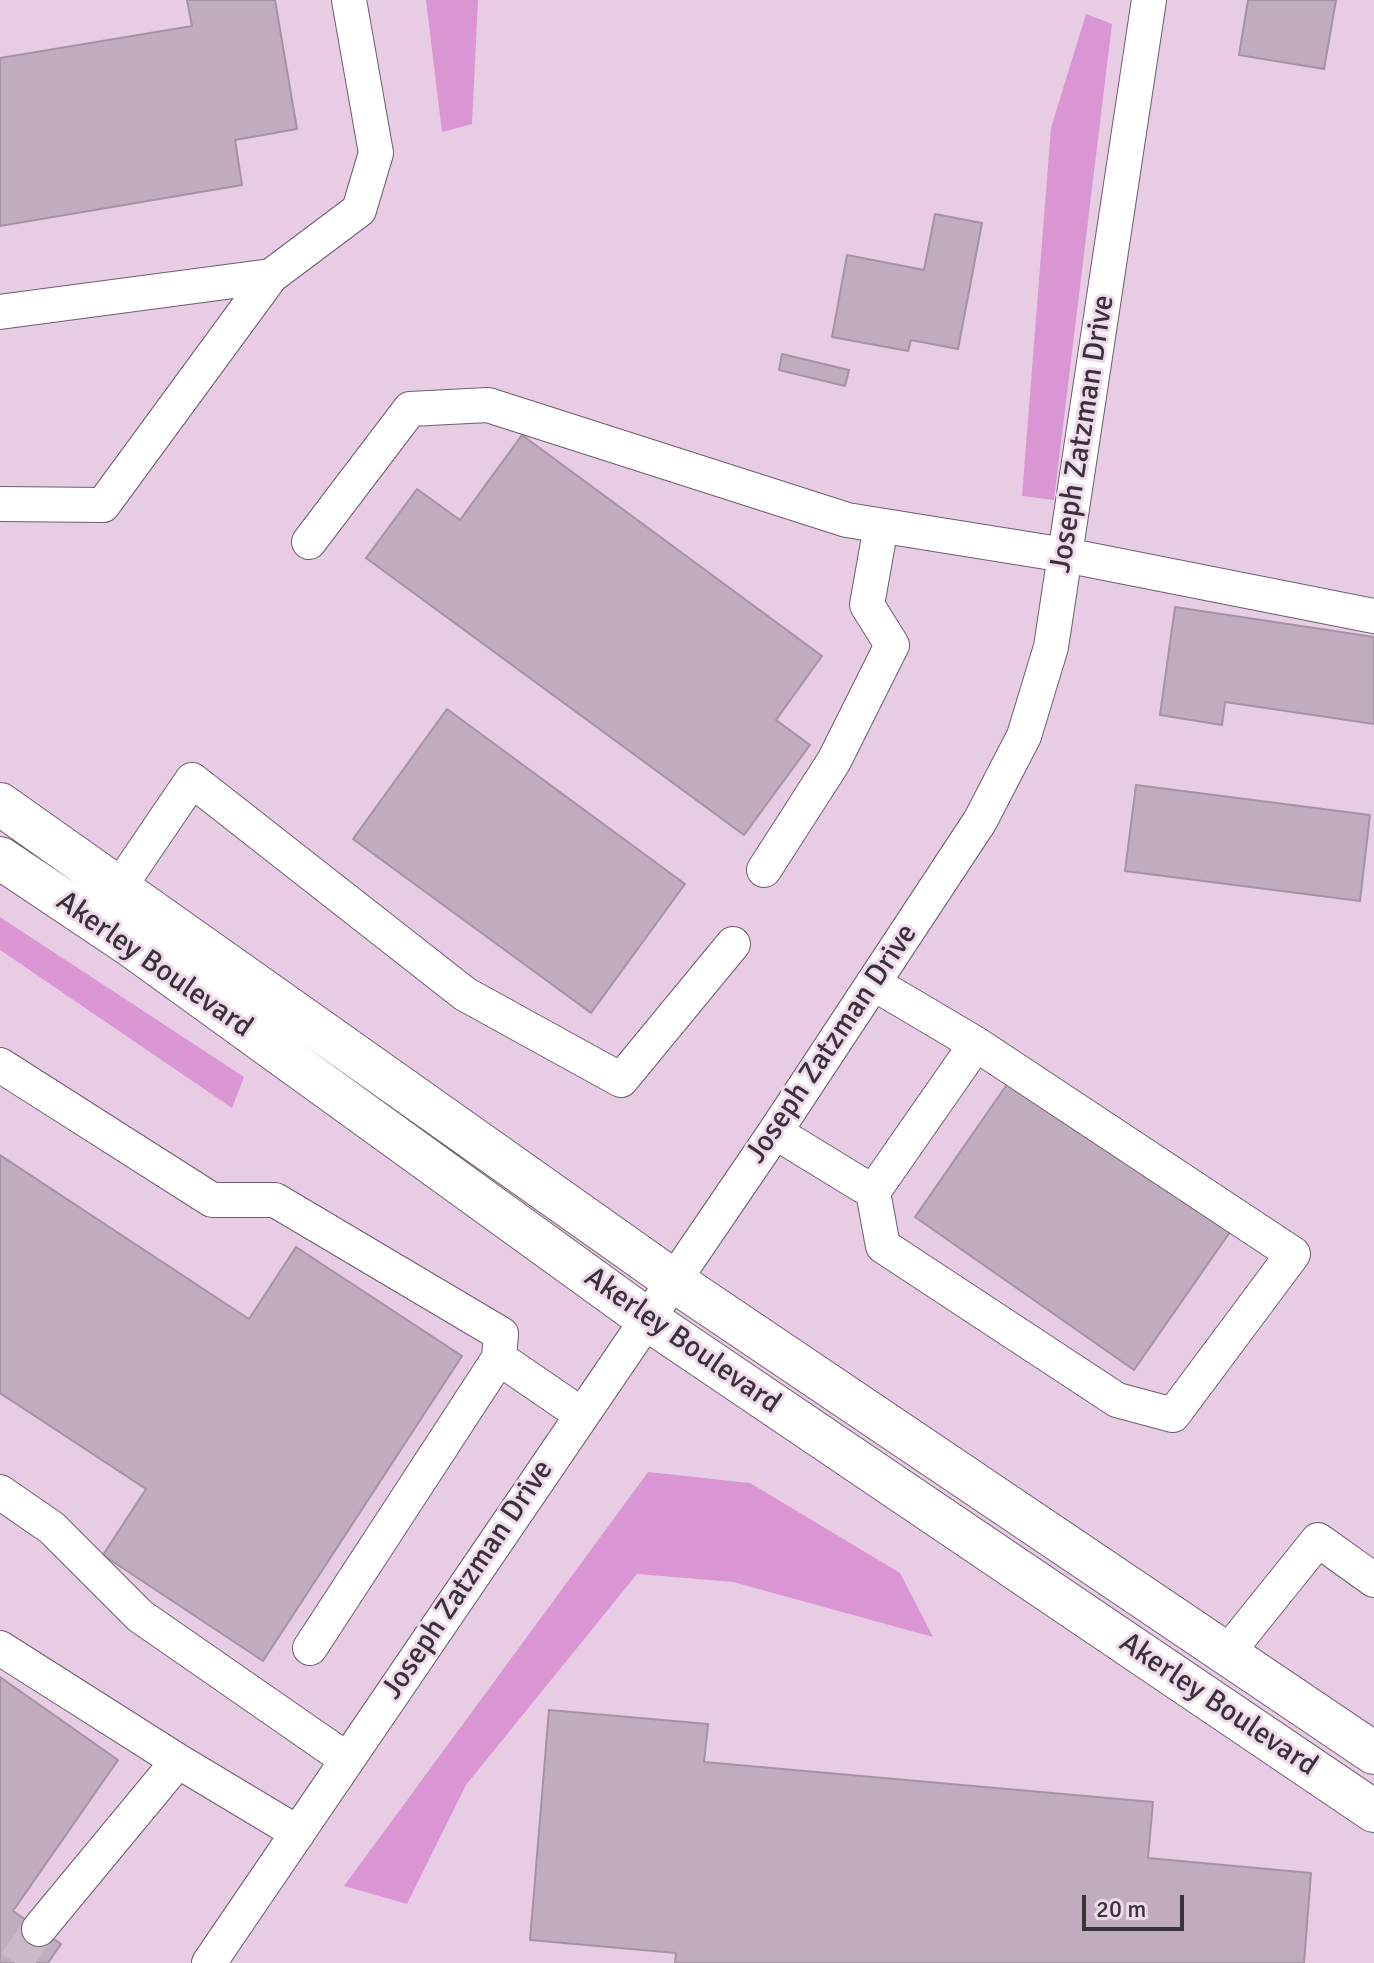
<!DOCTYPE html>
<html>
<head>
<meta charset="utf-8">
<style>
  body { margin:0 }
  #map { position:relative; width:1374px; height:1963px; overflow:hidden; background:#efdaec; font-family:Signika,sans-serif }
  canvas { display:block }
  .scale { position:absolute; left:1082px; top:1895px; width:102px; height:36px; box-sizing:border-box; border:4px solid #3a3239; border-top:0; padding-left:10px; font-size:24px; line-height:28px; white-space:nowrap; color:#3a3239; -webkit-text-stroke:6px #efdaec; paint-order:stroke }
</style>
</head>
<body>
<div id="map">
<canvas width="1374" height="1963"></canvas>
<div class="scale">20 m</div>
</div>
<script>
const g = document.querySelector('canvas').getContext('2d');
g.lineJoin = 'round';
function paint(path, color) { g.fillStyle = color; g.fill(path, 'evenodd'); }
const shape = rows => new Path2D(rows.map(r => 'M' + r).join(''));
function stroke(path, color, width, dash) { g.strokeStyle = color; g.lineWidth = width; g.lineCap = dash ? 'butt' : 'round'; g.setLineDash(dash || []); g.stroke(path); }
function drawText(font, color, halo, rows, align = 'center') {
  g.font = font + ' Signika,sans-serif'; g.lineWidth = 6; g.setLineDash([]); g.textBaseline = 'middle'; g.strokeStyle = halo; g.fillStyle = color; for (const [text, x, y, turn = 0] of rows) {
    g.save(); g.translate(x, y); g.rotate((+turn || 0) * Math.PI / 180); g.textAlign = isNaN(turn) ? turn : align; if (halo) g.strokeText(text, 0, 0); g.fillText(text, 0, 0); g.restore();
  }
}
paint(shape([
  [0,0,1374,0,1374,1963,0,1963,0,950,231,1107,243,1078,0,917],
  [648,1472,932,1636,733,1582,637,1574,466,1785,407,1904,345,1886]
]), '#e7cce4');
paint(shape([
  [426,0,478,0,472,124,442,132],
  [1086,14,1112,24,1054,500,1022,496,1051,128],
  [0,917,244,1077,232,1108,0,950],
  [648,1472,750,1483,900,1573,933,1637,733,1582,637,1574,466,1785,407,1904,344,1886]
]), '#d996d3');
const building = shape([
  [187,0,275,0,297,129,235,140,242,185,0,226,0,58,192,26,187,0],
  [1248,0,1336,0,1324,69,1239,55,1248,0],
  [935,214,982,223,958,349,911,340,908,351,832,337,847,255,924,270,935,214],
  [782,354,849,370,845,386,779,370,782,354],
  [522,435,822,656,776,720,810,745,744,835,366,558,417,489,460,520,522,435],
  [1175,607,1374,637,1374,724,1225,702,1222,725,1160,715,1175,607],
  [447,709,685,884,591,1013,353,839,447,709],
  [1136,785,1370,815,1360,901,1125,871,1136,785],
  [1010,1080,1230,1232,1134,1370,915,1217,1010,1080],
  [0,1155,249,1319,296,1247,462,1356,263,1661,103,1555,146,1489,0,1393,0,1155],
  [0,1677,118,1760,13,1911,61,1944,48,1963,0,1963,0,1677],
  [549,1710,708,1724,704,1762,1153,1802,1148,1858,1311,1873,1304,1963,675,1963,676,1953,530,1940,549,1710]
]);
paint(building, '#c0acbe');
stroke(building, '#a592a3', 2);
stroke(shape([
  [15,1963,39,1929]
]), '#cbb8c8', 34, [34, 17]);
const minor = shape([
  [0,312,271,276,359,210,376,153,349,0],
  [0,504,103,505,271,276],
  [309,542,410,409,488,405,847,520,1065,555,1374,616],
  [764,870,834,761,892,645,867,605,881,526],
  [105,908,192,780,465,994,621,1080,733,944],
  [873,983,976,1044,873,1192],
  [0,1065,212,1200,275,1200,501,1334,499,1358],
  [775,1132,873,1192,883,1246,1117,1400,1173,1415,1293,1254,976,1044],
  [0,1492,52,1528,140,1616,346,1759],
  [0,1648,178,1761],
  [310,1648,499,1358,582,1415],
  [1227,1653,1318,1540,1374,1580],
  [39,1929,178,1761,298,1833],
  [209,1963,775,1132,980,821,1024,736,1051,647,1149,0]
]);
const major = shape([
  [0,804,674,1281,1374,1753],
  [0,858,130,945,647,1319,1374,1811]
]);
stroke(minor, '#6f5d6d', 36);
stroke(major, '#6f5d6d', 44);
stroke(minor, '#fff', 34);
stroke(major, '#fff', 42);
drawText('30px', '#3a3239', '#efdaec', [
  ["Joseph Zatzman Drive",1083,434,-81],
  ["Akerley Boulevard",154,965,35],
  ["Joseph Zatzman Drive",832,1044,-56],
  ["Akerley Boulevard",682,1341,35],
  ["Joseph Zatzman Drive",468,1580,-56],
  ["Akerley Boulevard",1218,1705,34]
]);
</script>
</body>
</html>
